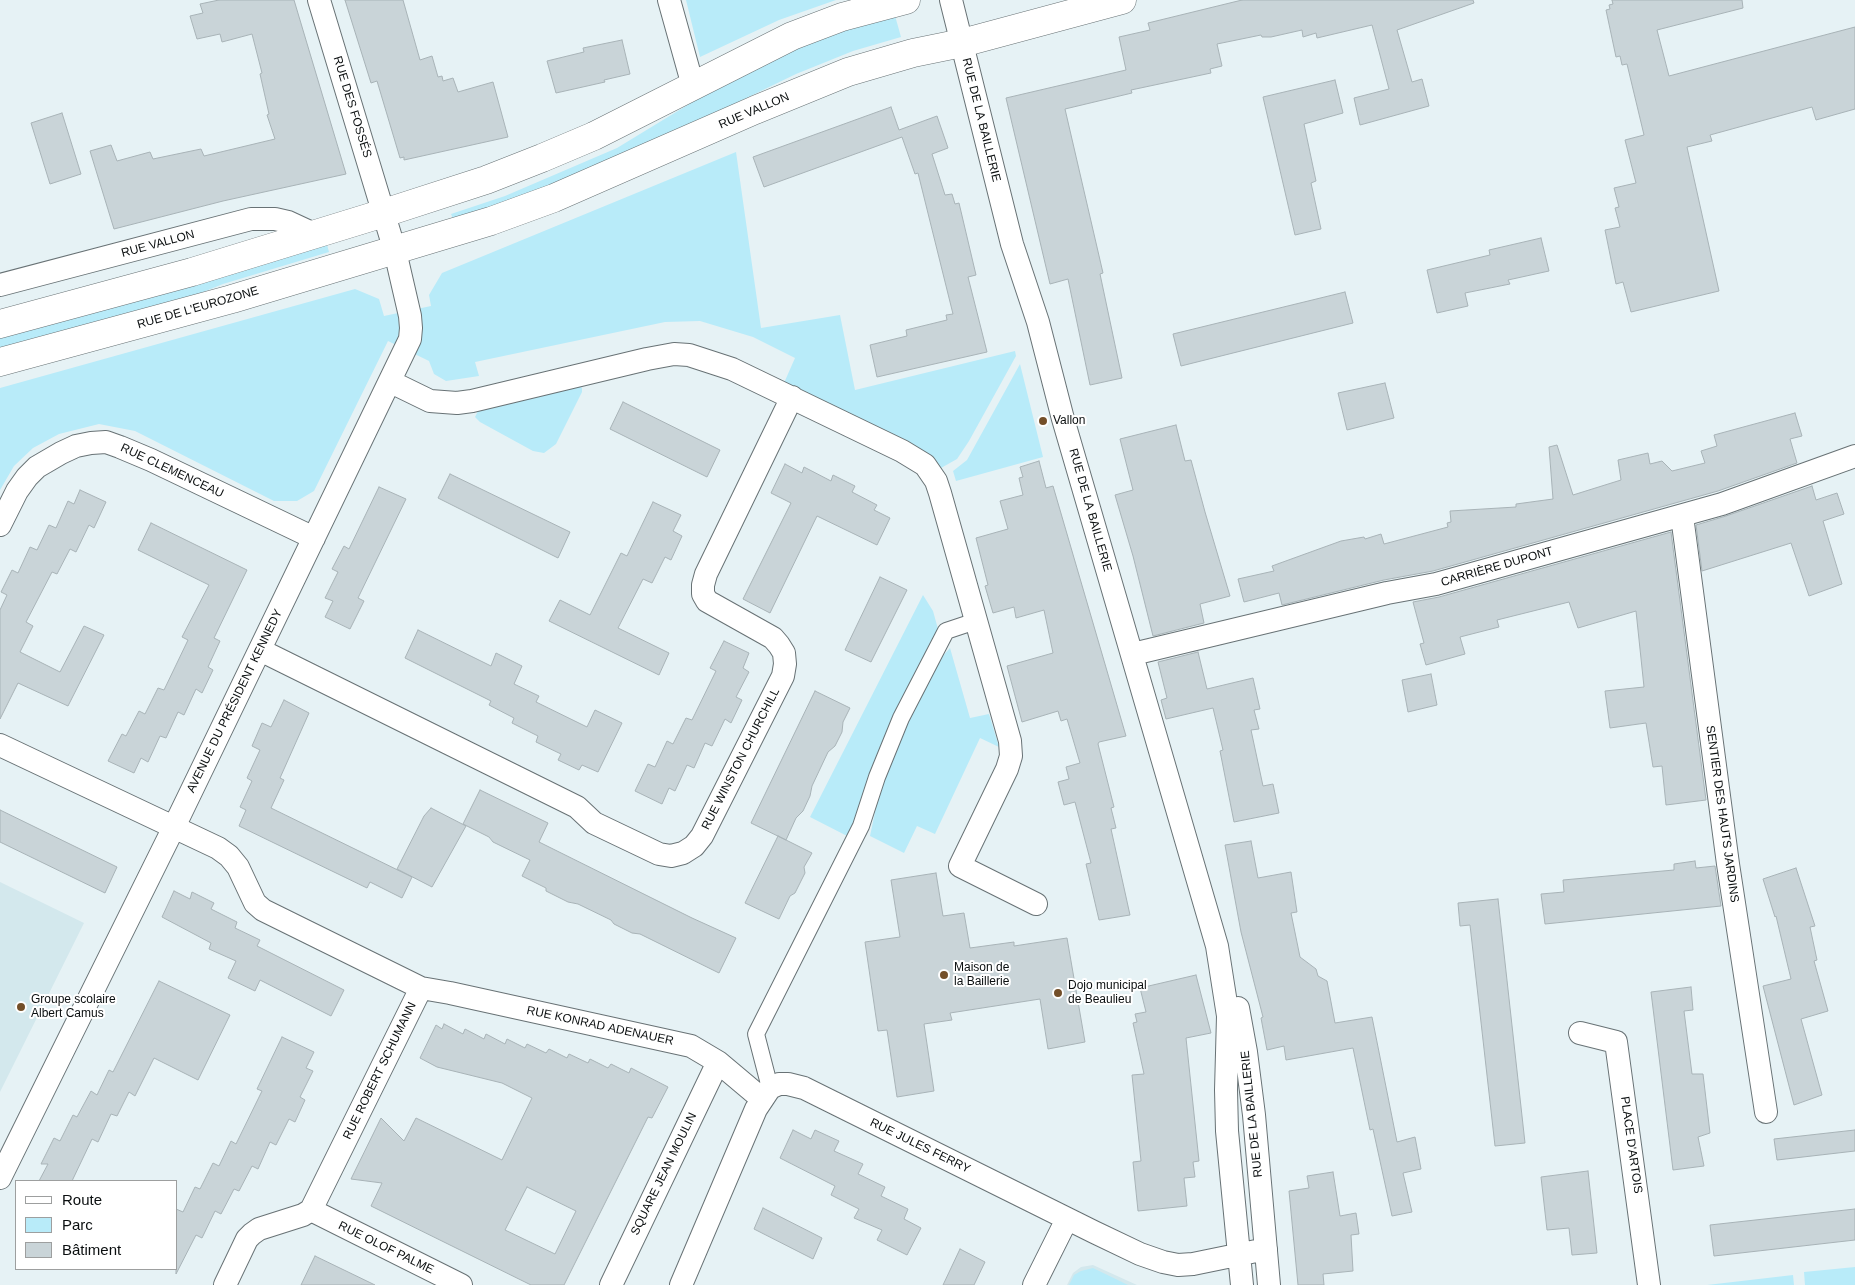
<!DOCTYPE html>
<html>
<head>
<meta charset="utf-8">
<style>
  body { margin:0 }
  #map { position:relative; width:1855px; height:1285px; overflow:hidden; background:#e6f2f5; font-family:Helvetica,sans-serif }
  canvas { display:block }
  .legend { position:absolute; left:15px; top:1180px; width:162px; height:90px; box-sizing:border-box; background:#fff; border:1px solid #9d9f9f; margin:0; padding:6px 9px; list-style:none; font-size:15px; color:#0a0e0f }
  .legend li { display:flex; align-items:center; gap:10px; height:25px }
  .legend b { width:25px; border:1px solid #9d9f9f }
</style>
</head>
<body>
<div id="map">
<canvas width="1855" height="1285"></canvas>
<ul class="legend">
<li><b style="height:6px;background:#fff"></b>Route</li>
<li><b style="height:14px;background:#b8ebf9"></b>Parc</li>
<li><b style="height:14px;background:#c9d4d8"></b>Bâtiment</li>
</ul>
</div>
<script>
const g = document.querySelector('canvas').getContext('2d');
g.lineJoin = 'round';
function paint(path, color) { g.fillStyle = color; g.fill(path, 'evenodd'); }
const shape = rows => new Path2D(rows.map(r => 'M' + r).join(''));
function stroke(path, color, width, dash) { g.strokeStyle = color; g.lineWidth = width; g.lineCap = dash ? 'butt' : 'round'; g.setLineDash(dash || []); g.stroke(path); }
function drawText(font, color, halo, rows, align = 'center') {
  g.font = font + ' Helvetica,sans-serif'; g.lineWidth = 4; g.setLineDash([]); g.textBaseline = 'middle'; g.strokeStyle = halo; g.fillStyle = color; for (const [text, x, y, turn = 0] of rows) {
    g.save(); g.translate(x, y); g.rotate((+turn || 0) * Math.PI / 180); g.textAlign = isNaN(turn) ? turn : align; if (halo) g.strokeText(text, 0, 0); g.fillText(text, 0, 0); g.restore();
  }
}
paint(shape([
  [0,882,84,923,0,1092],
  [1093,1265,1137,1285,1067,1285,1073,1273,1081,1267]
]), '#d3e8ed');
paint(shape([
  [686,0,836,0,779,20,700,57],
  [894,12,901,37,853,51,796,74,730,106,456,226,451,214,505,196,617,148,773,53],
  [736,152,761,328,840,315,855,390,1015,351,1016,356,969,441,957,459,941,468,930,457,784,383,795,358,753,337,700,321,665,322,475,362,479,376,446,381,434,374,429,361,388,341,314,491,297,501,274,501,135,431,99,424,59,434,33,448,14,466,0,490,0,388,355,289,379,299,384,316,431,306,429,295,442,273],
  [326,241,329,252,223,284,166,307,0,357,0,334],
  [1020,364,1043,457,956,481,953,471,967,460],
  [579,386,582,388,582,392,556,444,544,453,533,451,480,422,475,417,480,407],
  [923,595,933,611,938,629,875,764,851,838,810,817],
  [950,648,970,718,989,714,999,747,980,738,935,834,917,826,904,853,870,836,882,779,902,732,941,658],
  [1855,1267,1855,1285,1805,1285,1804,1272],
  [1093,1268,1128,1285,1069,1285,1074,1275,1081,1271],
  [1793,1275,1794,1285,1707,1285]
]), '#b8ebf9');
const building = shape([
  [219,0,294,0,346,174,223,201,114,229,90,151,111,145,117,161,150,152,153,159,201,149,204,156,275,139,267,115,269,114,260,74,262,73,252,34,222,42,220,34,197,39,190,16,203,13,200,4,219,0],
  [345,0,403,0,420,60,432,56,438,77,442,76,443,81,453,78,458,92,493,82,508,137,404,160,404,157,400,158,377,81,371,83,345,0],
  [1242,0,1473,0,1474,3,1397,30,1412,82,1422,79,1429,106,1360,125,1354,98,1389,89,1372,25,1317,38,1316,33,1303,37,1302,30,1271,37,1262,37,1261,35,1217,44,1222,66,1210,69,1211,73,1131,90,1132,93,1065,109,1103,273,1100,274,1122,378,1090,385,1068,279,1050,284,1006,98,1126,70,1119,37,1150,30,1148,23,1242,0],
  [1612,0,1742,0,1743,8,1657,30,1669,76,1855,27,1855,109,1816,120,1812,107,1710,135,1712,141,1687,147,1719,291,1631,312,1623,282,1616,284,1605,230,1620,227,1615,208,1619,207,1614,188,1636,183,1625,140,1644,135,1627,64,1622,65,1620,56,1616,57,1606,10,1610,9,1609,5,1613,4,1612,0],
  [622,40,630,74,604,80,605,82,556,93,547,61,584,52,583,48,622,40],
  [1335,80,1343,113,1304,124,1316,181,1311,183,1321,229,1295,235,1263,97,1335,80],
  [891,107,899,130,937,116,948,148,932,154,945,195,952,194,955,204,959,203,976,275,968,277,987,352,877,377,870,345,907,336,906,330,947,320,946,315,953,314,918,173,915,174,902,137,764,187,753,157,891,107],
  [62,113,81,174,50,184,31,123,62,113],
  [1541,238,1549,271,1508,280,1510,284,1465,293,1468,306,1437,313,1427,270,1490,255,1489,250,1541,238],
  [1345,292,1353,323,1181,366,1173,334,1345,292],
  [1385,383,1394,418,1347,430,1338,393,1385,383],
  [623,402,720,450,707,477,610,429,623,402],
  [1795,413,1802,436,1790,439,1797,463,1718,491,1433,571,1384,580,1282,605,1279,593,1244,602,1238,579,1274,571,1272,566,1341,541,1364,537,1365,539,1381,534,1384,544,1448,527,1447,523,1451,522,1450,511,1516,507,1516,504,1553,499,1549,447,1557,445,1573,495,1621,480,1618,460,1648,453,1650,464,1662,461,1672,471,1705,463,1701,451,1717,446,1714,435,1795,413],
  [1176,425,1185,461,1191,460,1205,512,1230,596,1200,604,1204,623,1153,636,1133,556,1115,495,1133,490,1120,439,1176,425],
  [1039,461,1046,488,1053,486,1126,736,1099,742,1098,744,1114,807,1111,808,1116,828,1111,829,1130,915,1099,920,1086,864,1091,863,1075,802,1064,805,1058,782,1069,779,1066,767,1080,763,1067,719,1061,721,1058,711,1022,722,1007,666,1053,653,1044,610,1016,618,1014,607,993,613,985,586,988,585,976,538,1008,529,1000,501,1023,495,1019,478,1023,477,1020,467,1039,461],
  [785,464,802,473,804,467,831,481,833,475,855,486,852,492,877,505,874,510,890,518,877,545,817,516,770,613,743,599,791,503,771,493,785,464],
  [450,474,570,532,558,558,438,498,450,474],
  [1812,486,1816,500,1837,493,1844,514,1823,521,1842,584,1809,596,1791,543,1702,571,1696,525,1726,516,1812,486],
  [379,487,406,499,358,598,364,601,350,629,325,617,333,601,325,598,338,572,332,569,344,546,349,549,379,487],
  [80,490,106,502,94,528,89,525,76,552,70,549,57,574,52,572,26,622,33,626,20,652,60,672,84,626,104,635,68,706,18,683,0,719,0,610,7,595,1,592,12,570,18,573,30,547,37,550,49,525,56,528,68,501,74,504,80,490],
  [653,502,681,515,673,531,682,536,671,560,665,557,652,583,643,579,618,628,669,653,659,675,549,621,560,600,590,615,621,553,627,556,653,502],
  [151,523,247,570,214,638,220,641,208,667,213,670,202,693,196,689,184,715,178,712,166,738,160,736,148,762,141,758,134,773,108,761,122,734,126,736,139,711,145,714,158,688,164,690,188,640,182,637,209,585,138,550,151,523],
  [1671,532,1706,800,1666,805,1662,766,1653,767,1646,723,1610,728,1605,691,1644,687,1636,611,1578,628,1569,602,1497,620,1499,627,1460,637,1465,654,1426,665,1420,644,1424,643,1413,602,1439,597,1671,532],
  [880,577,907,590,871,662,845,650,880,577],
  [418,630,491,666,496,653,522,666,514,684,539,696,536,702,587,727,595,710,622,723,598,772,582,765,579,770,558,760,561,754,536,742,538,736,512,723,514,718,489,705,491,701,405,658,418,630],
  [724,641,749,653,743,668,749,672,736,697,742,700,731,723,725,719,712,746,705,743,694,768,687,765,675,791,669,788,662,804,635,791,648,764,655,767,667,741,673,744,686,718,692,720,716,671,710,668,724,641],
  [1198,652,1207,689,1253,678,1260,709,1254,710,1259,729,1251,730,1263,786,1273,784,1279,813,1234,822,1220,751,1223,750,1213,708,1166,719,1161,700,1167,698,1158,662,1198,652],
  [1431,674,1437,705,1408,712,1402,680,1431,674],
  [815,691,850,708,843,722,842,732,835,746,828,752,812,786,810,796,803,811,796,818,786,840,751,823,815,691],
  [284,700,309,713,280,778,284,780,271,808,412,877,402,898,370,882,367,888,239,826,246,810,240,807,252,781,247,778,260,750,252,746,262,723,271,727,284,700],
  [480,790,548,823,539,842,692,918,736,938,719,973,640,934,632,933,614,924,611,920,578,904,568,902,546,891,546,888,522,876,530,860,493,842,489,837,463,824,480,790],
  [431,808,466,826,432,887,397,869,424,816,431,808],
  [0,810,117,867,105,893,0,842,0,810],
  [778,836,812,853,804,867,805,873,795,893,790,896,779,919,745,903,778,836],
  [1251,841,1258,878,1291,872,1297,912,1291,913,1300,957,1316,969,1318,976,1327,981,1335,1023,1372,1017,1397,1142,1415,1137,1421,1169,1403,1173,1412,1212,1392,1216,1373,1129,1370,1130,1353,1048,1286,1060,1284,1046,1267,1050,1261,1018,1263,1017,1241,932,1225,845,1251,841],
  [1695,861,1696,868,1715,866,1721,906,1545,924,1541,894,1564,892,1563,880,1674,870,1674,864,1695,861],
  [1796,868,1815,926,1810,927,1817,960,1814,961,1828,1011,1801,1019,1822,1095,1794,1105,1763,986,1791,979,1776,916,1775,917,1763,879,1796,868],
  [936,873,943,916,964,913,970,948,1014,942,1014,946,1067,938,1085,1042,1048,1049,1040,999,950,1013,952,1020,924,1024,934,1091,897,1097,887,1030,878,1031,865,942,900,937,891,880,936,873],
  [174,891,190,899,192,892,214,903,211,909,237,922,235,928,260,940,257,946,344,990,331,1016,260,980,255,991,228,978,236,961,209,949,211,943,162,917,174,891],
  [1498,899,1525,1143,1495,1146,1470,925,1460,926,1458,903,1498,899],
  [1196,975,1211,1033,1186,1038,1199,1161,1193,1162,1195,1177,1184,1178,1187,1206,1138,1211,1133,1162,1141,1161,1132,1075,1144,1074,1133,1023,1137,1022,1135,1014,1146,1012,1140,988,1196,975],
  [159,981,230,1015,198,1080,154,1058,135,1096,129,1092,117,1116,111,1114,98,1142,92,1139,72,1181,39,1181,48,1164,41,1164,54,1138,60,1141,73,1115,77,1117,91,1091,97,1095,109,1070,113,1072,159,981],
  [1691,987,1693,1010,1684,1011,1692,1074,1703,1074,1710,1133,1698,1137,1704,1166,1673,1170,1651,992,1691,987],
  [444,1024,463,1034,465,1029,484,1039,486,1034,505,1044,507,1039,525,1048,527,1044,546,1053,549,1049,567,1058,569,1054,588,1063,590,1059,608,1068,611,1064,629,1073,631,1068,668,1087,652,1118,648,1117,564,1285,531,1285,371,1206,382,1183,351,1179,381,1118,404,1141,416,1118,502,1160,532,1098,502,1083,437,1067,420,1058,436,1025,442,1029,444,1024],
  [527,1187,576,1211,555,1254,505,1230,527,1187],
  [282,1037,314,1052,306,1068,313,1071,300,1097,305,1100,295,1122,289,1119,276,1145,270,1142,258,1169,252,1166,239,1191,234,1189,221,1214,215,1211,202,1238,196,1235,176,1274,176,1209,183,1212,195,1187,200,1189,213,1163,219,1166,231,1141,236,1144,262,1091,257,1089,282,1037],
  [793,1130,811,1139,815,1130,839,1141,834,1151,863,1164,858,1174,885,1187,881,1196,908,1209,904,1219,921,1228,907,1255,877,1240,882,1230,854,1218,859,1209,831,1195,835,1186,780,1158,793,1130],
  [1855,1130,1855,1151,1777,1160,1774,1139,1855,1130],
  [1588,1171,1597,1253,1572,1255,1569,1228,1547,1230,1541,1177,1588,1171],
  [1333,1172,1340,1216,1356,1213,1359,1234,1351,1235,1353,1271,1323,1274,1324,1285,1298,1285,1289,1191,1309,1188,1307,1176,1333,1172],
  [763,1208,822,1238,813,1259,754,1229,763,1208],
  [1855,1209,1855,1240,1714,1256,1710,1225,1855,1209],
  [960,1249,985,1262,974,1285,943,1285,960,1249],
  [315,1256,375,1285,301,1285,315,1256]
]);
paint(building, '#c9d4d8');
stroke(building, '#a8b3b7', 1);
const pedestrian = shape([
  [770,1088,756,1034,861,826,877,777,901,718,946,631,976,621]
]);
const minor = shape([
  [669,0,693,86],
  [951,0,1012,244,1038,322,1063,419,1217,946,1228,1016,1226,1090,1227,1131,1242,1285],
  [0,285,251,219,275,219,288,222,316,235],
  [391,382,430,401,457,403,472,401,647,359,674,354,689,355,732,369,902,451,925,465,936,481,940,493,1010,741,1011,756,1007,769,960,866,1036,904],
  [1682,516,1728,864,1766,1112],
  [0,525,17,491,27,477,37,467,61,453,76,446,91,443,106,442,120,447,151,460,314,538],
  [260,650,577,807,594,823,659,854,671,856,683,853,694,846,702,836,783,676,785,664,784,653,779,645,773,638,707,601,703,594,703,585,706,574,792,397],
  [1133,654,1387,593,1436,584,1722,504,1855,456],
  [0,745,218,848,229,856,238,867,255,903,263,910,421,988,311,1210,303,1215,259,1229,252,1234,247,1239,225,1285],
  [421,988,450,993,691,1046,718,1062,762,1099],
  [1238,1008,1246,1052,1254,1115,1269,1285],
  [1580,1033,1616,1042,1649,1285],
  [0,1178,174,827,410,339,411,328,410,316,395,251,319,0],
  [311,1210,461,1285],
  [611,1285,718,1062],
  [681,1285,756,1109,770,1088,779,1084,788,1084,804,1088,1094,1232,1140,1254,1163,1262,1178,1265,1193,1264,1266,1249],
  [1034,1285,1067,1219]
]);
const primary = shape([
  [0,324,192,272,384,213,486,180,542,158,594,136,792,36,842,17,906,0],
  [0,362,232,299,491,221,554,198,755,110,848,72,913,53,962,43,1122,0]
]);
stroke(pedestrian, '#687275', 18);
stroke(minor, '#687275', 24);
stroke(primary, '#687275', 29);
stroke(pedestrian, '#fff', 16);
stroke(minor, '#fff', 22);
stroke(primary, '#fff', 28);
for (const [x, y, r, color] of [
  [1043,421,5,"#734f29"],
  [944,975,5,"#734f29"],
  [1058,993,5,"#734f29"],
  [21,1007,5,"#734f29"]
]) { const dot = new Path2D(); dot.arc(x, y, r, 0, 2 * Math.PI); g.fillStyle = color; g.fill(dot); stroke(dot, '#fff', 2); }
drawText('12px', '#0a0e0f', '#fff', [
  ["RUE DES FOSSÉS",352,107,73],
  ["RUE VALLON",754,111,-23],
  ["RUE DE LA BAILLERIE",981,120,76],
  ["RUE VALLON",158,244,-15],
  ["RUE DE L'EUROZONE",198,308,-16],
  ["RUE CLEMENCEAU",172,471,25],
  ["RUE DE LA BAILLERIE",1090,510,74],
  ["CARRIÈRE DUPONT",1497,567,-16],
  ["AVENUE DU PRÉSIDENT KENNEDY",235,701,-64],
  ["RUE WINSTON CHURCHILL",741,759,-63],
  ["SENTIER DES HAUTS JARDINS",1722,814,82],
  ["RUE KONRAD ADENAUER",600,1026,12],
  ["RUE ROBERT SCHUMANN",380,1071,-64],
  ["RUE DE LA BAILLERIE",1252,1114,-96],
  ["PLACE D'ARTOIS",1631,1145,82],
  ["RUE JULES FERRY",920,1146,26],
  ["SQUARE JEAN MOULIN",664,1174,-64],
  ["RUE OLOF PALME",386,1248,26]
]);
drawText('12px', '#0a0e0f', '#fff', [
  ["Vallon",1053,421],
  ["Maison de",954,968],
  ["la Baillerie",954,982],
  ["Dojo municipal",1068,986],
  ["de Beaulieu",1068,1000],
  ["Groupe scolaire",31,1000],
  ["Albert Camus",31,1014]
], 'left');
</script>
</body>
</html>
